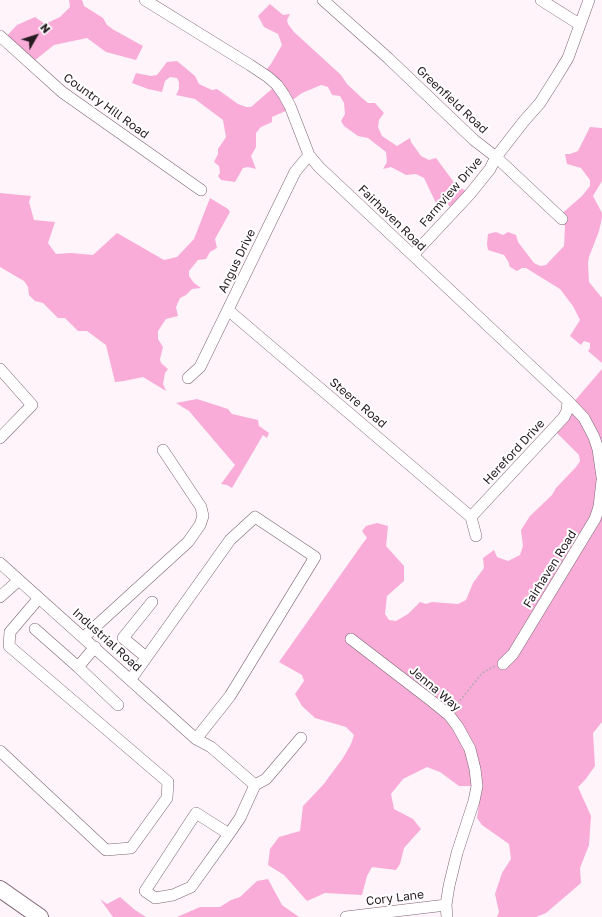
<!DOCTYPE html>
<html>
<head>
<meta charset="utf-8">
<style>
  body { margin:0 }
  #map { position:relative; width:602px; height:917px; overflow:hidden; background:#fff4fa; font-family:"Golos Text",sans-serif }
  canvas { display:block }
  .north { position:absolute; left:16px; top:16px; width:40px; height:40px; -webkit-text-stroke:3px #fff; paint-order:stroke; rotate:51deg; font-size:11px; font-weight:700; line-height:16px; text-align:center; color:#241a20 }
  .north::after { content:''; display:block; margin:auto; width:14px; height:18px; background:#241a20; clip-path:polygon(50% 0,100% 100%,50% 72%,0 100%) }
</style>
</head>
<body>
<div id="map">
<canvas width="602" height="917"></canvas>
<div class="north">N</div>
</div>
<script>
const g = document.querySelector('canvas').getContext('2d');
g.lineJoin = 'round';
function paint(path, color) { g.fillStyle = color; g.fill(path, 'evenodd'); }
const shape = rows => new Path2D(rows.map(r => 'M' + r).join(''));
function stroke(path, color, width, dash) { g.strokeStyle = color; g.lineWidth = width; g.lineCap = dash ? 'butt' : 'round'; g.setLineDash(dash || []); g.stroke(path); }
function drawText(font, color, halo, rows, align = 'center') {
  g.font = font + ' "Golos Text",sans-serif'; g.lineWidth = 4; g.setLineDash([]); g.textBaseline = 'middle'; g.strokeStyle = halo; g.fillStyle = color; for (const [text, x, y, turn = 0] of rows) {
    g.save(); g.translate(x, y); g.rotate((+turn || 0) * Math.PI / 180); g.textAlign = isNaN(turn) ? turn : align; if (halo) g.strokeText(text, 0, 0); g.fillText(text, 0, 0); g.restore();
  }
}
paint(shape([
  [69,0,82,0,84,6,103,18,107,25,114,30,143,46,136,60,106,52,87,38,54,45,29,65,2,41,17,25,35,17,45,24,60,17,70,7],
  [270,4,283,15,290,14,287,20,288,24,294,32,341,75,347,84,362,98,368,103,375,103,384,113,379,120,378,127,382,136,397,146,410,138,411,142,421,156,429,160,436,158,456,185,469,193,453,210,442,198,436,203,424,178,416,174,406,175,391,167,383,169,387,162,386,152,368,138,358,136,344,126,341,121,345,114,344,103,340,96,332,95,328,87,321,85,302,93,287,104,288,110,272,117,272,122,261,127,256,133,256,147,251,156,256,169,248,167,243,168,235,182,221,180,218,176,220,173,219,166,214,162,218,154,218,149,226,137,223,120,195,99,176,95,179,89,179,82,177,78,170,77,165,81,162,92,148,89,132,83,136,73,151,76,157,75,167,62,177,61,195,76,199,84,212,90,217,89,238,104,246,107,251,107,273,88,262,75,271,64,282,45,278,34,264,27,258,16],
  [590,127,602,128,602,181,593,196,602,213,602,218,599,231,589,257,588,263,589,282,602,298,602,363,588,351,590,348,590,343,584,341,581,345,570,336,580,320,573,306,560,289,526,268,522,268,517,271,510,267,508,261,504,255,488,250,487,244,488,234,496,232,503,235,508,232,516,235,518,242,534,263,540,266,546,265,564,246,565,226,558,217,582,196,590,186,590,180,581,168,567,164,565,154,570,154,578,151],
  [0,193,31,196,29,202,34,220,55,222,48,243,56,254,71,253,93,255,117,233,164,260,177,257,194,239,210,198,228,209,230,212,215,239,217,248,210,252,206,259,198,260,189,271,189,276,194,283,201,288,192,289,186,295,180,298,176,307,178,316,166,319,158,331,158,339,163,347,160,359,161,363,168,369,165,373,163,384,166,391,143,377,124,381,115,382,106,345,87,331,78,331,65,318,58,318,43,303,35,301,29,295,28,287,24,281,0,267],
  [602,369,602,722,593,733,595,766,585,780,578,787,591,816,589,845,580,868,581,883,546,913,536,917,497,917,499,912,495,894,502,873,511,859,509,844,482,825,477,818,480,797,479,786,459,786,440,772,427,767,403,779,391,794,394,809,413,819,421,829,404,848,400,864,396,870,372,867,367,876,362,895,325,893,307,901,284,875,268,865,270,849,279,837,300,831,303,806,323,785,343,758,351,744,354,735,346,727,315,718,302,706,295,694,304,681,302,675,279,662,363,543,367,538,362,531,366,526,377,523,388,526,386,546,404,566,404,581,387,596,385,614,389,620,396,621,408,614,420,602,426,604,432,602,458,604,466,600,473,583,484,568,483,558,494,550,497,557,508,561,520,555,523,546,521,530,530,516,552,495,556,488,576,467,580,461,579,455,553,429,572,404],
  [197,399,228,409,232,414,258,420,259,426,269,433,267,438,263,435,232,488,227,485,221,484,235,465,189,411,176,403],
  [268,879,282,905,299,917,177,917,200,907,220,907,231,900,240,897,257,881],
  [120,897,135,910,146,917,113,917,100,899,107,904]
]), '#faacd9');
const minor = shape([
  [145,0,250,65,268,77,277,85,284,95,290,106,309,155,319,167,568,401,584,418,594,437,598,449,602,477],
  [323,0,388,58,474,140,496,157,562,219],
  [541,0,579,24],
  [0,36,62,92,201,190],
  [413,255,470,194,490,169,496,157,524,121,540,103,557,76,568,58,589,0],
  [228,310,471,517],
  [0,369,32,405,0,438],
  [188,378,200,367,295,172,309,155],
  [471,517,564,417,567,411,568,401],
  [471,517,476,536],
  [0,563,196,739,211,747,255,785,240,818,229,834,191,887,173,895,155,898,145,891,196,813,229,834],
  [0,597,19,580],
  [35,629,78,667],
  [84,637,188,542,200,525,203,516,201,507,163,450],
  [351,639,433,702,449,715,458,727,470,749,475,769,477,786,474,801,457,853,449,886,446,905,447,917],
  [95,647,78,667,118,705],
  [146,657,123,638,152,602],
  [503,664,513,654,595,519,599,507,602,481],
  [131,679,230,540,255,517,315,557,230,696,196,739],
  [0,751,106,850,131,848,167,798,168,782,9,646,10,632,39,598],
  [255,785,266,779,301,738],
  [346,917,446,905]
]);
const highway = shape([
  [0,889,40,917]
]);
stroke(minor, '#7c6472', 12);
stroke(highway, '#7c6472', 18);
stroke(shape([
  [455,707,482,673,495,666]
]), '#b5aab0', 1.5, [2, 2]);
stroke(minor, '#fff', 11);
stroke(highway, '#fff', 16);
drawText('12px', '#241a20', '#fff', [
  ["Greenfield Road",452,100,43],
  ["Country Hill Road",106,106,36],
  ["Farmview Drive",451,192,-49],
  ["Fairhaven Road",392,218,44],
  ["Angus Drive",237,261,-64],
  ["Steere Road",358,403,40],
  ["Hereford Drive",514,452,-47],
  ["Fairhaven Road",550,569,-58],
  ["Industrial Road",107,640,42],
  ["Jenna Way",435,689,40],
  ["Cory Lane",395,898,-7]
]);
</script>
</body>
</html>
